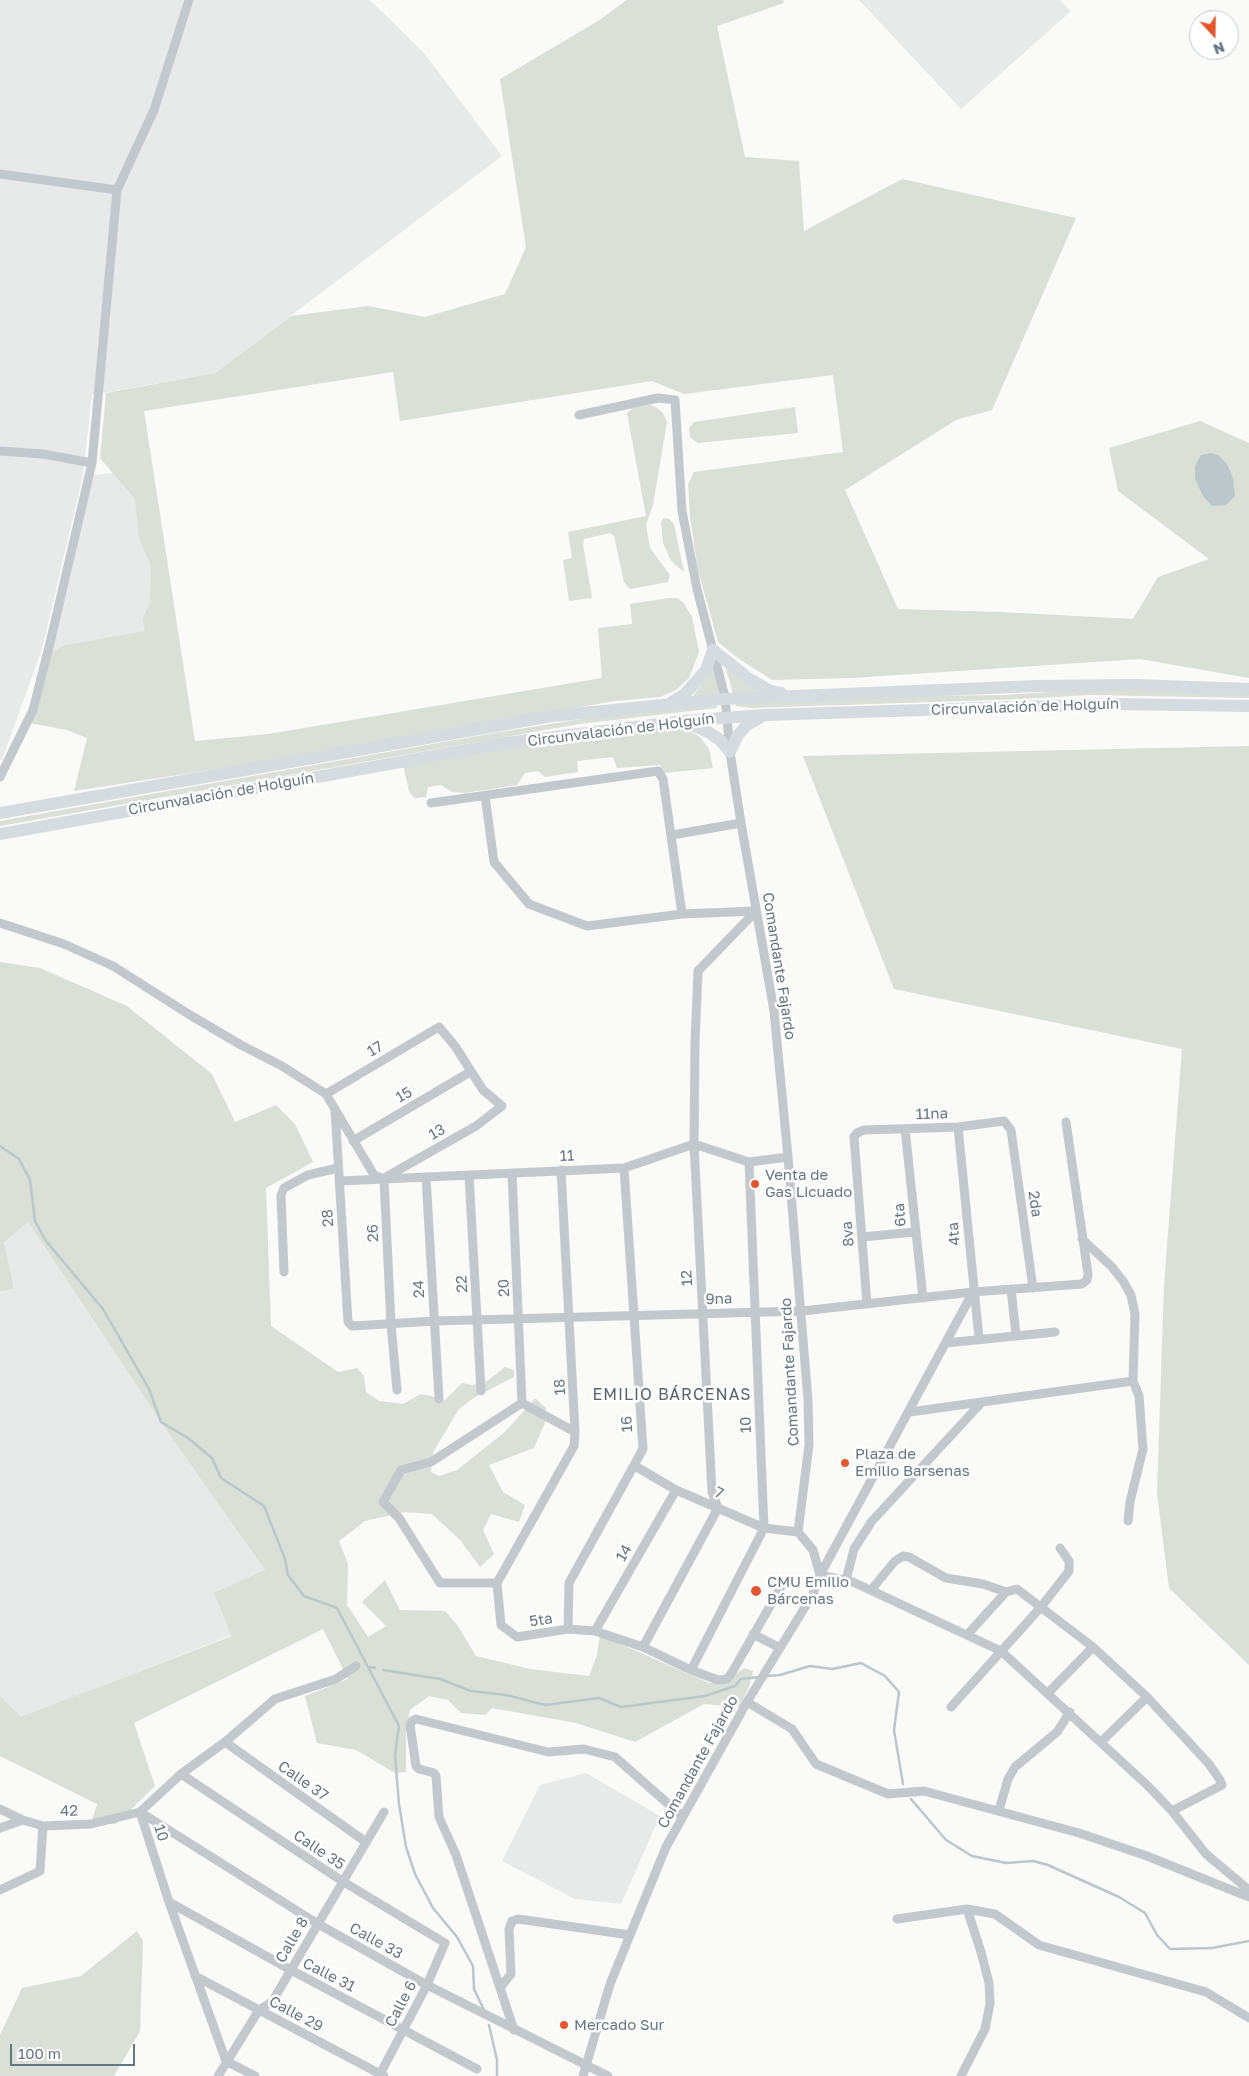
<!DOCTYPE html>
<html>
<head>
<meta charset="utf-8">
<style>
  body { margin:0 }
  #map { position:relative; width:1249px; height:2076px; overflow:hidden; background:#fafaf8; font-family:"Golos Text",sans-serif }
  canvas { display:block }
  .north { position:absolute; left:1189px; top:10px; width:50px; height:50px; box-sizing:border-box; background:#fff; border:1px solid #c1c8cd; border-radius:50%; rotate:159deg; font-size:14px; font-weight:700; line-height:20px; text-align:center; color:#657683 }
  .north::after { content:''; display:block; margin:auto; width:18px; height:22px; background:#e4572e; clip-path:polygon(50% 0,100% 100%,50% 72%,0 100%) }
  .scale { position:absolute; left:10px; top:2044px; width:125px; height:22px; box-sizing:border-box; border:2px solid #657683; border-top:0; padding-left:6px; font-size:15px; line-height:18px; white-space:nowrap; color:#657683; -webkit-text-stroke:4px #fff; paint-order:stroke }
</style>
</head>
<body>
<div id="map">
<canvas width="1249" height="2076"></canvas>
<div class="north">N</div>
<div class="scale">100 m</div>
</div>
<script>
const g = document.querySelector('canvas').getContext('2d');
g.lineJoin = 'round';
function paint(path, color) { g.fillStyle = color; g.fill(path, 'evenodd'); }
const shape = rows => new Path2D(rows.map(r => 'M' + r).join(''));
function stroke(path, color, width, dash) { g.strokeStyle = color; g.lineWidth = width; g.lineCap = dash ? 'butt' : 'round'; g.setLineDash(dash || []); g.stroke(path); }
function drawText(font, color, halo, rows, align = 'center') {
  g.font = font + ' "Golos Text",sans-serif'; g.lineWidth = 5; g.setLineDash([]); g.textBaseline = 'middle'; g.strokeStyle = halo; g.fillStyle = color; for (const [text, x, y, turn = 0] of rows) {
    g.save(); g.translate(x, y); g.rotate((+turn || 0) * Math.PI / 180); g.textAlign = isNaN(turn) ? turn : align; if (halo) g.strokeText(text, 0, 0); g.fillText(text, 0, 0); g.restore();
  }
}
paint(shape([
  [0,0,370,0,423,52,502,156,215,373,92,395,83,475,42,649,2,760,0,760],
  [859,0,1060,0,1071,11,961,109],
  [153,470,178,632,48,653,90,475],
  [28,1222,100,1331,265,1570,232,1635,21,1718,0,1696,0,1247],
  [586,1773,660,1816,621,1904,575,1899,502,1861,540,1785]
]), '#e8e9e9');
paint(shape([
  [627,0,783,0,784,3,717,26,745,157,799,161,804,231,902,179,1076,218,992,410,956,420,845,490,898,609,1001,612,1133,619,1158,577,1209,559,1118,491,1109,448,1200,421,1249,443,1249,678,1140,659,852,678,772,680,739,659,718,642,698,570,690,517,688,484,694,472,843,452,833,375,684,394,652,381,400,421,393,372,144,411,195,741,268,734,602,678,598,628,632,624,630,604,669,598,677,598,683,602,692,617,699,652,689,678,676,690,660,697,615,701,269,761,74,791,87,738,67,730,29,723,48,653,66,645,145,631,143,618,150,603,151,566,139,538,135,499,100,458,106,393,215,373,291,316,368,306,425,317,505,294,526,247,500,79,598,21],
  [650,405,656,407,663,413,667,422,653,505,646,525,650,548,670,575,668,582,630,589,624,582,614,536,610,533,584,539,583,544,592,598,569,601,563,560,572,558,568,532,646,516,627,413,633,408],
  [795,407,798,433,698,443,690,437,689,428,694,422],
  [663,518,669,519,674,524,684,572,671,561,663,543,661,523],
  [725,666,761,691,734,697],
  [714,667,721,694,693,697,695,693],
  [1089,689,1249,694,1249,698,1089,695,1024,699,751,708,735,706,738,703,914,696,1006,695],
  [716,705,717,708,579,724,0,826,0,821,494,733,607,715],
  [659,727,684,728,700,737,709,749,713,768,664,773,660,765,617,768,613,757,577,761,578,772,545,777,538,771,525,773,517,785,465,793,452,792,441,785,428,787,426,797,414,798,409,791,403,765,620,731],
  [1249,746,1249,1665,1169,1588,1157,1493,1164,1285,1182,1049,894,989,803,756],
  [0,962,40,968,127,1006,212,1074,235,1122,276,1105,295,1124,313,1162,266,1188,271,1326,338,1372,357,1368,364,1376,366,1392,379,1401,403,1404,421,1394,435,1397,439,1403,445,1400,462,1383,472,1385,487,1381,505,1367,514,1370,514,1377,475,1397,459,1409,433,1452,431,1472,439,1476,457,1470,505,1432,535,1398,546,1408,545,1423,534,1448,489,1465,503,1492,525,1505,519,1522,491,1514,483,1530,494,1554,480,1567,460,1540,432,1514,405,1512,365,1521,339,1541,348,1564,347,1605,368,1637,386,1626,362,1602,385,1580,400,1610,445,1611,458,1626,476,1656,530,1669,589,1676,597,1655,600,1635,709,1683,727,1681,744,1668,753,1671,749,1687,739,1707,704,1704,635,1742,576,1723,492,1708,485,1715,461,1713,448,1700,429,1696,410,1710,406,1729,406,1772,395,1773,356,1750,317,1743,305,1696,348,1679,323,1629,134,1723,155,1786,116,1824,91,1824,97,1804,0,1756,0,1696,21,1717,232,1636,214,1593,265,1570,161,1422,28,1222,4,1243,14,1289,0,1291],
  [137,1931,143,1941,140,2031,114,2076,0,2076,0,2035,22,1988,81,1976]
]), '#dadfd7');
paint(shape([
  [1211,453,1218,455,1227,464,1233,478,1235,496,1226,505,1212,506,1203,496,1195,479,1195,466,1201,455]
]), '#bbc7cb');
stroke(shape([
  [0,1146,19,1159,30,1180,35,1221,46,1241,103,1309,149,1389,161,1422,188,1438,212,1458,221,1478,264,1506,285,1559,288,1575,304,1596,337,1608,399,1726,395,1755,399,1804,406,1847,415,1874,433,1908,457,1937,473,1966,474,1989,484,2010],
  [368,1667,375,1668],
  [383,1670,440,1679,471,1691,506,1695,545,1705,599,1698,621,1707,705,1696,735,1686,741,1679,759,1677],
  [767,1676,780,1675,810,1666,832,1669,861,1663,885,1676,899,1692,894,1730,903,1784],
  [911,1799,946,1840,972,1856,1006,1863,1033,1861,1048,1865,1119,1897,1145,1913,1157,1935,1170,1949,1212,1948,1249,1941],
  [489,2025,497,2060,497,2076]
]), '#bbc7cb', 2.5);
stroke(shape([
  [0,174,117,190],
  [579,415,658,398,675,400,682,511,697,589,725,697,730,752,741,823,774,1011,788,1157,808,1400,809,1445,798,1532,813,1550,820,1575,813,1594,747,1702,666,1847,610,1984,583,2076],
  [0,451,43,454,92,463],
  [0,777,33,710,50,643,92,463,117,190,154,110,189,0],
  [485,796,494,862,529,904,587,926,682,914,756,911],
  [431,803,658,771,663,779,682,914],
  [672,835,741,823],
  [0,923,64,944,113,966,190,1015,241,1045,282,1066,326,1094,374,1175,384,1179],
  [326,1094,439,1027,455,1046,483,1090,502,1106,476,1126,386,1177],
  [335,1110,348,1322,352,1326,435,1321,802,1311,973,1292,1082,1284,1087,1280,1088,1274,1066,1122],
  [958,1127,979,1338],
  [905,1129,923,1298],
  [353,1141,470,1072],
  [512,1173,522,1403],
  [469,1175,481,1391],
  [426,1177,439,1399],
  [384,1179,391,1324,397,1390],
  [340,1181,624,1168,694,1144,749,1162,788,1157],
  [862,1237,915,1232],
  [1082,1239,1112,1267,1123,1281,1131,1295,1135,1314,1133,1381,1139,1396,1143,1449,1130,1502,1128,1521],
  [284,1272,281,1195,284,1188,308,1175,338,1168],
  [1011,1289,1016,1335],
  [973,1292,820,1575,853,1582,1001,1651,1147,1785,1172,1811,1206,1854,1249,1890],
  [867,1304,854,1137,857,1133,864,1130,958,1127,1004,1121,1011,1130,1033,1288],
  [946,1343,1055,1332],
  [522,1403,575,1432],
  [910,1412,1133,1381],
  [635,1466,676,1490,764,1528,798,1532],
  [846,1580,854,1549,872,1521,982,1402],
  [497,1583,574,1446,575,1432,561,1170],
  [497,1583,501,1625,517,1637,568,1629,595,1631,643,1647,691,1670,718,1680,727,1679,731,1674,781,1587],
  [497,1583,440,1583,399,1518,383,1502,401,1470,431,1462,522,1403],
  [871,1590,895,1561,903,1556,909,1557,946,1578,983,1584,1006,1592],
  [568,1629,569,1583,643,1449,624,1168],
  [595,1631,676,1490],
  [753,1634,780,1648],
  [967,1635,1006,1592,1017,1589,1093,1647,1147,1697,1209,1764,1220,1780,1222,1785,1172,1811],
  [643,1647,718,1508,712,1492,694,1144,695,1041,698,971,756,911],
  [691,1670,764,1528,749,1162],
  [1048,1693,1093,1647],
  [747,1702,792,1729,816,1764,888,1794,924,1791,1079,1833,1147,1856,1249,1897],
  [951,1707,1041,1607,1069,1571,1069,1561,1060,1548],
  [225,1742,366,1842],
  [1101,1742,1147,1697],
  [181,1774,342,1881,445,1943,427,1985,379,2076],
  [0,1809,23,1820,43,1826,91,1824,140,1812,181,1774,225,1742,275,1699,336,1679,356,1666],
  [999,1810,1008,1779,1015,1767,1057,1732,1070,1712],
  [140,1812,318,1924,427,1985,608,2076],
  [140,1812,169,1902,226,2061,255,2076],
  [0,1828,23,1820],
  [0,1890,40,1871,43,1826],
  [169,1902,291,1970,477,2069],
  [897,1919,967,1909,995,1914,1039,1945,1206,1992,1249,2018],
  [195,1976,384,2076],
  [500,1988,511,1974,509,1929,512,1921,518,1919,630,1935],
  [514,2030,456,1855,439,1817,436,1776,434,1773,419,1769,416,1766,410,1725,412,1721,416,1719,548,1752,584,1749,615,1757,682,1816],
  [218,2076,259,2010,272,2002,384,1812],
  [961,2076,985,2029,990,2004,989,1983,981,1952,967,1909]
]), '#c3c8cc', 9);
stroke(shape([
  [672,702,684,695,706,670,713,650,748,678,770,691,781,693],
  [686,722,710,733,720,740,730,752,738,735,747,725,761,717],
  [0,813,552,716,724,699,1036,686,1135,685,1249,689],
  [0,834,506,743,684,721,764,715,1112,704,1249,706]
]), '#d6dbdf', 12);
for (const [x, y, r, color] of [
  [755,1184,5,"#e4572e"],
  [845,1463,5,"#e4572e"],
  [756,1591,6,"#e4572e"],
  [564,2025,5,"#e4572e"]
]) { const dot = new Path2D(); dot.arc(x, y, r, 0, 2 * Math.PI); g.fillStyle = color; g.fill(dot); stroke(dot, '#fff', 2); }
drawText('15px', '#657683', '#fff', [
  ["Circunvalación de Holguín",1025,707,-2],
  ["Circunvalación de Holguín",621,730,-7],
  ["Circunvalación de Holguín",221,794,-10],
  ["Comandante Fajardo",779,966,81],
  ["17",375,1049,-31],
  ["15",404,1095,-30],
  ["11na",932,1114,-2],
  ["13",437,1132,-30],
  ["11",567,1156,-3],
  ["2da",1035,1204,82],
  ["6ta",900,1215,-95],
  ["28",328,1218,-94],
  ["26",373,1233,-93],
  ["8va",848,1234,-95],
  ["4ta",954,1234,-95],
  ["12",687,1278,-93],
  ["22",462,1284,-93],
  ["20",504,1288,-93],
  ["24",419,1289,-93],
  ["9na",719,1299,-2],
  ["Comandante Fajardo",790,1372,-93],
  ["18",560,1387,-93],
  ["16",627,1424,-93],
  ["10",746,1425,-92],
  ["7",719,1493,24],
  ["14",624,1553,-60],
  ["5ta",541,1620,-9],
  ["Comandante Fajardo",698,1762,-61],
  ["Calle 37",303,1781,35],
  ["42",69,1811,-2],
  ["10",161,1833,72],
  ["Calle 35",319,1850,34],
  ["Calle 8",292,1940,-60],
  ["Calle 33",376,1941,29],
  ["Calle 31",329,1975,27],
  ["Calle 6",401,2004,-62],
  ["Calle 29",296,2014,28]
]);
drawText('15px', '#657683', '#fff', [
  ["Venta de",765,1175],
  ["Gas Licuado",765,1192],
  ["Plaza de",855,1454],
  ["Emilio Barsenas",855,1471],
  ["CMU Emilio",767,1582],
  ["Bárcenas",767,1599],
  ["Mercado Sur",574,2025]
], 'left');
g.letterSpacing = '1px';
drawText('16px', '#57646e', '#fff', [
  ["EMILIO BÁRCENAS",672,1395]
]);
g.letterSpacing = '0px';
</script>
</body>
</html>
